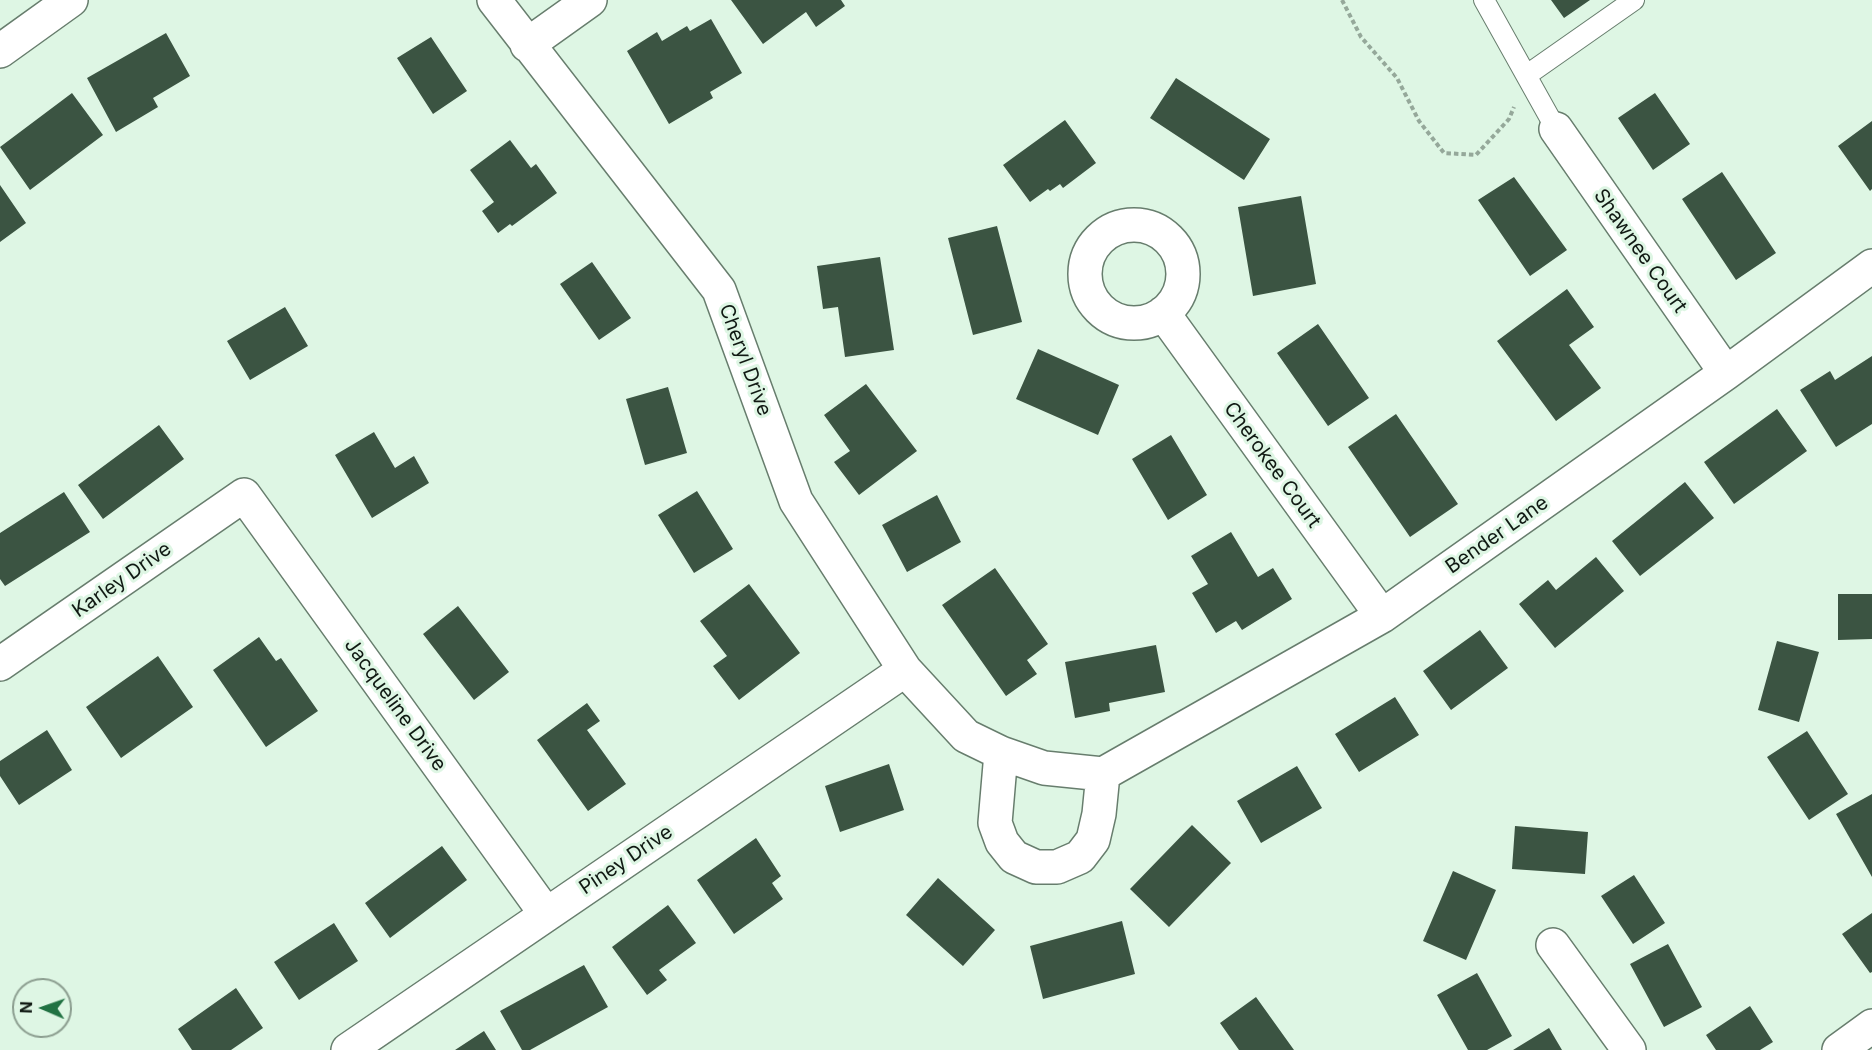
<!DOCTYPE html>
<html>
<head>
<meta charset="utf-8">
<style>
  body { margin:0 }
  #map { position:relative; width:1872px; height:1050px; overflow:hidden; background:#def6e4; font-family:Inter,sans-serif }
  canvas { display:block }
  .north { position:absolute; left:12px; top:978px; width:60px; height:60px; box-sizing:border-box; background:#def6e4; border:2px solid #8c9e90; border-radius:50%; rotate:272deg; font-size:16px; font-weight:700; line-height:24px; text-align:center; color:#101913 }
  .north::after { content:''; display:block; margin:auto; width:21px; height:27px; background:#217243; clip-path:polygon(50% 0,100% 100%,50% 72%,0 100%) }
</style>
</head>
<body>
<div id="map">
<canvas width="1872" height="1050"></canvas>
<div class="north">N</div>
</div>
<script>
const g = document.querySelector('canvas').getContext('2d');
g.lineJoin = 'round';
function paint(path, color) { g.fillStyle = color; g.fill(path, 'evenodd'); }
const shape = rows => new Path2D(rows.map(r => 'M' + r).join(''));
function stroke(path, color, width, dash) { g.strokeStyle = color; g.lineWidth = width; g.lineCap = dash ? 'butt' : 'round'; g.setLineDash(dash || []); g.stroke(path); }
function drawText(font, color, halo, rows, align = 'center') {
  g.font = font + ' Inter,sans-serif'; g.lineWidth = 6; g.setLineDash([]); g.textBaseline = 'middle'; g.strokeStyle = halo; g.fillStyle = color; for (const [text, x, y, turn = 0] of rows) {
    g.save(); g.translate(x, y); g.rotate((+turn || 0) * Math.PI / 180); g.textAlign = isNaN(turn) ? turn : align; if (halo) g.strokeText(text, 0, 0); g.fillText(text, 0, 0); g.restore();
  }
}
paint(shape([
  [731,0,841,0,845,6,816,27,806,12,763,44],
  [1551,0,1590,0,1564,18],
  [711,19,742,73,710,92,713,98,669,124,627,51,657,32,662,41,687,26,690,31],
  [166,33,190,76,153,98,158,107,116,132,87,78],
  [431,37,467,91,433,114,397,58],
  [1176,78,1270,139,1244,180,1150,118],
  [72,93,103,135,30,190,0,147],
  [1655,93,1690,144,1653,170,1618,118],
  [1065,120,1096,163,1063,188,1060,184,1050,191,1048,189,1030,202,1003,165],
  [1872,121,1872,189,1870,191,1838,146],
  [510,140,531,168,536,164,557,193,512,226,510,224,498,233,482,211,494,202,470,170],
  [1722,172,1776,253,1736,280,1682,199],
  [1514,177,1567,250,1530,276,1478,200],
  [0,185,26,223,0,242],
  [1301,196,1316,284,1253,296,1238,207],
  [997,226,1022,322,973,335,948,238],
  [880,257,894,350,845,357,838,307,823,309,817,266],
  [592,262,631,318,599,340,560,284],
  [1567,289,1594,327,1569,345,1601,388,1556,421,1497,341],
  [285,307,308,346,250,380,227,341],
  [1318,324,1369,398,1328,426,1277,353],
  [1038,349,1119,385,1098,435,1016,399],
  [1872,356,1872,424,1836,447,1800,390,1830,371,1835,380],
  [866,384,917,451,859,495,834,462,850,451,824,415],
  [668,387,687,453,645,465,626,399],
  [1777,409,1807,451,1734,504,1704,462],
  [1396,414,1458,504,1410,537,1348,447],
  [159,425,184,459,103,519,78,485],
  [374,432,395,468,414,456,429,483,372,518,335,455],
  [1171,435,1207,495,1168,520,1132,459],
  [1685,482,1714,518,1640,576,1612,541],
  [697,491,733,549,694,573,658,515],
  [64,492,90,532,5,586,0,579,0,533],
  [937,495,961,542,907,572,882,525],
  [1231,532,1258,577,1273,568,1292,599,1242,630,1236,621,1216,633,1192,593,1208,584,1191,556],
  [1596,557,1624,591,1555,648,1519,604,1548,580,1556,590],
  [995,568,1048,644,1027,660,1037,674,1006,696,942,605],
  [749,584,800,653,739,700,713,666,727,656,700,621],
  [1838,594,1872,594,1872,639,1838,640],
  [458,606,509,672,474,700,423,634],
  [1480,630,1508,668,1451,710,1423,671],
  [259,637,276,661,281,658,318,711,266,747,213,670],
  [1777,641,1819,652,1799,722,1758,710],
  [1156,645,1165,692,1109,703,1110,711,1075,718,1065,662],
  [158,656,193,707,121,758,86,707],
  [1395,697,1419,735,1359,772,1335,734],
  [587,703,600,721,587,730,626,784,588,811,537,740],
  [47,730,72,770,19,805,0,776,0,761],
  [1807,731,1848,794,1809,820,1767,757],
  [889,764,904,810,840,832,825,786],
  [1297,766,1322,808,1261,843,1237,801],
  [1872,794,1872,877,1836,814],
  [1192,825,1231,863,1169,927,1130,889],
  [1515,826,1588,832,1585,874,1512,869],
  [756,838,781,876,772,883,783,899,734,934,697,880],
  [442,846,467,880,390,938,365,903],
  [1453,871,1496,890,1466,960,1423,941],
  [1634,875,1665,923,1633,944,1601,896],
  [938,878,995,930,963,966,906,915],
  [668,905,696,943,659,970,667,980,647,995,612,947],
  [1872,913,1872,972,1870,973,1842,934],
  [1122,921,1135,974,1043,999,1030,946],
  [334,923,358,961,299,1000,274,962],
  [1668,944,1702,1007,1664,1027,1630,964],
  [584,965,608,1007,530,1050,522,1050,500,1011],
  [1477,973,1512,1036,1487,1050,1468,1050,1437,995],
  [236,988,263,1028,231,1050,192,1050,178,1029],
  [1256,997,1294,1050,1239,1050,1220,1023],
  [1750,1006,1773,1042,1760,1050,1716,1050,1706,1035],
  [1549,1028,1562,1050,1513,1050],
  [484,1031,496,1050,455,1050]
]), '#3b5442');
const service = shape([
  [1484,0,1556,129],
  [1527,75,1634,0]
]);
const minor = shape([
  [494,0,719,290,796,501,905,670,966,736,1001,753,1044,768,1103,774,1382,616,1726,373,1872,266],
  [527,45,590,0],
  [0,51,71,0],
  [1556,129,1726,373],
  '1085 274a49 49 0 1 1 98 0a49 49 0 1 1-98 0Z',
  [1163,313,1382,616],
  [0,664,244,495,546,914],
  [1001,753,995,823,1002,842,1014,857,1036,867,1057,867,1080,857,1093,840,1099,814,1103,774],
  [1553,945,1629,1050],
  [348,1050,905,670],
  [1839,1050,1872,1026]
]);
stroke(service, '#677d6d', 22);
stroke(minor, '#677d6d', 36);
stroke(shape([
  [1342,0,1361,37,1397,78,1419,121,1444,153,1476,155,1509,119,1514,107]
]), '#95a89a', 4, [4.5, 3]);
stroke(service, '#fff', 20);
stroke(minor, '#fff', 33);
drawText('20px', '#101913', '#def6e4', [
  ["Shawnee Court",1640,251,55],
  ["Cheryl Drive",745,360,70],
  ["Cherokee Court",1272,465,54],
  ["Bender Lane",1497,535,-35],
  ["Karley Drive",122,580,-35],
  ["Jacqueline Drive",395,705,54],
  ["Piney Drive",626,860,-34]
]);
</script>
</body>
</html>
